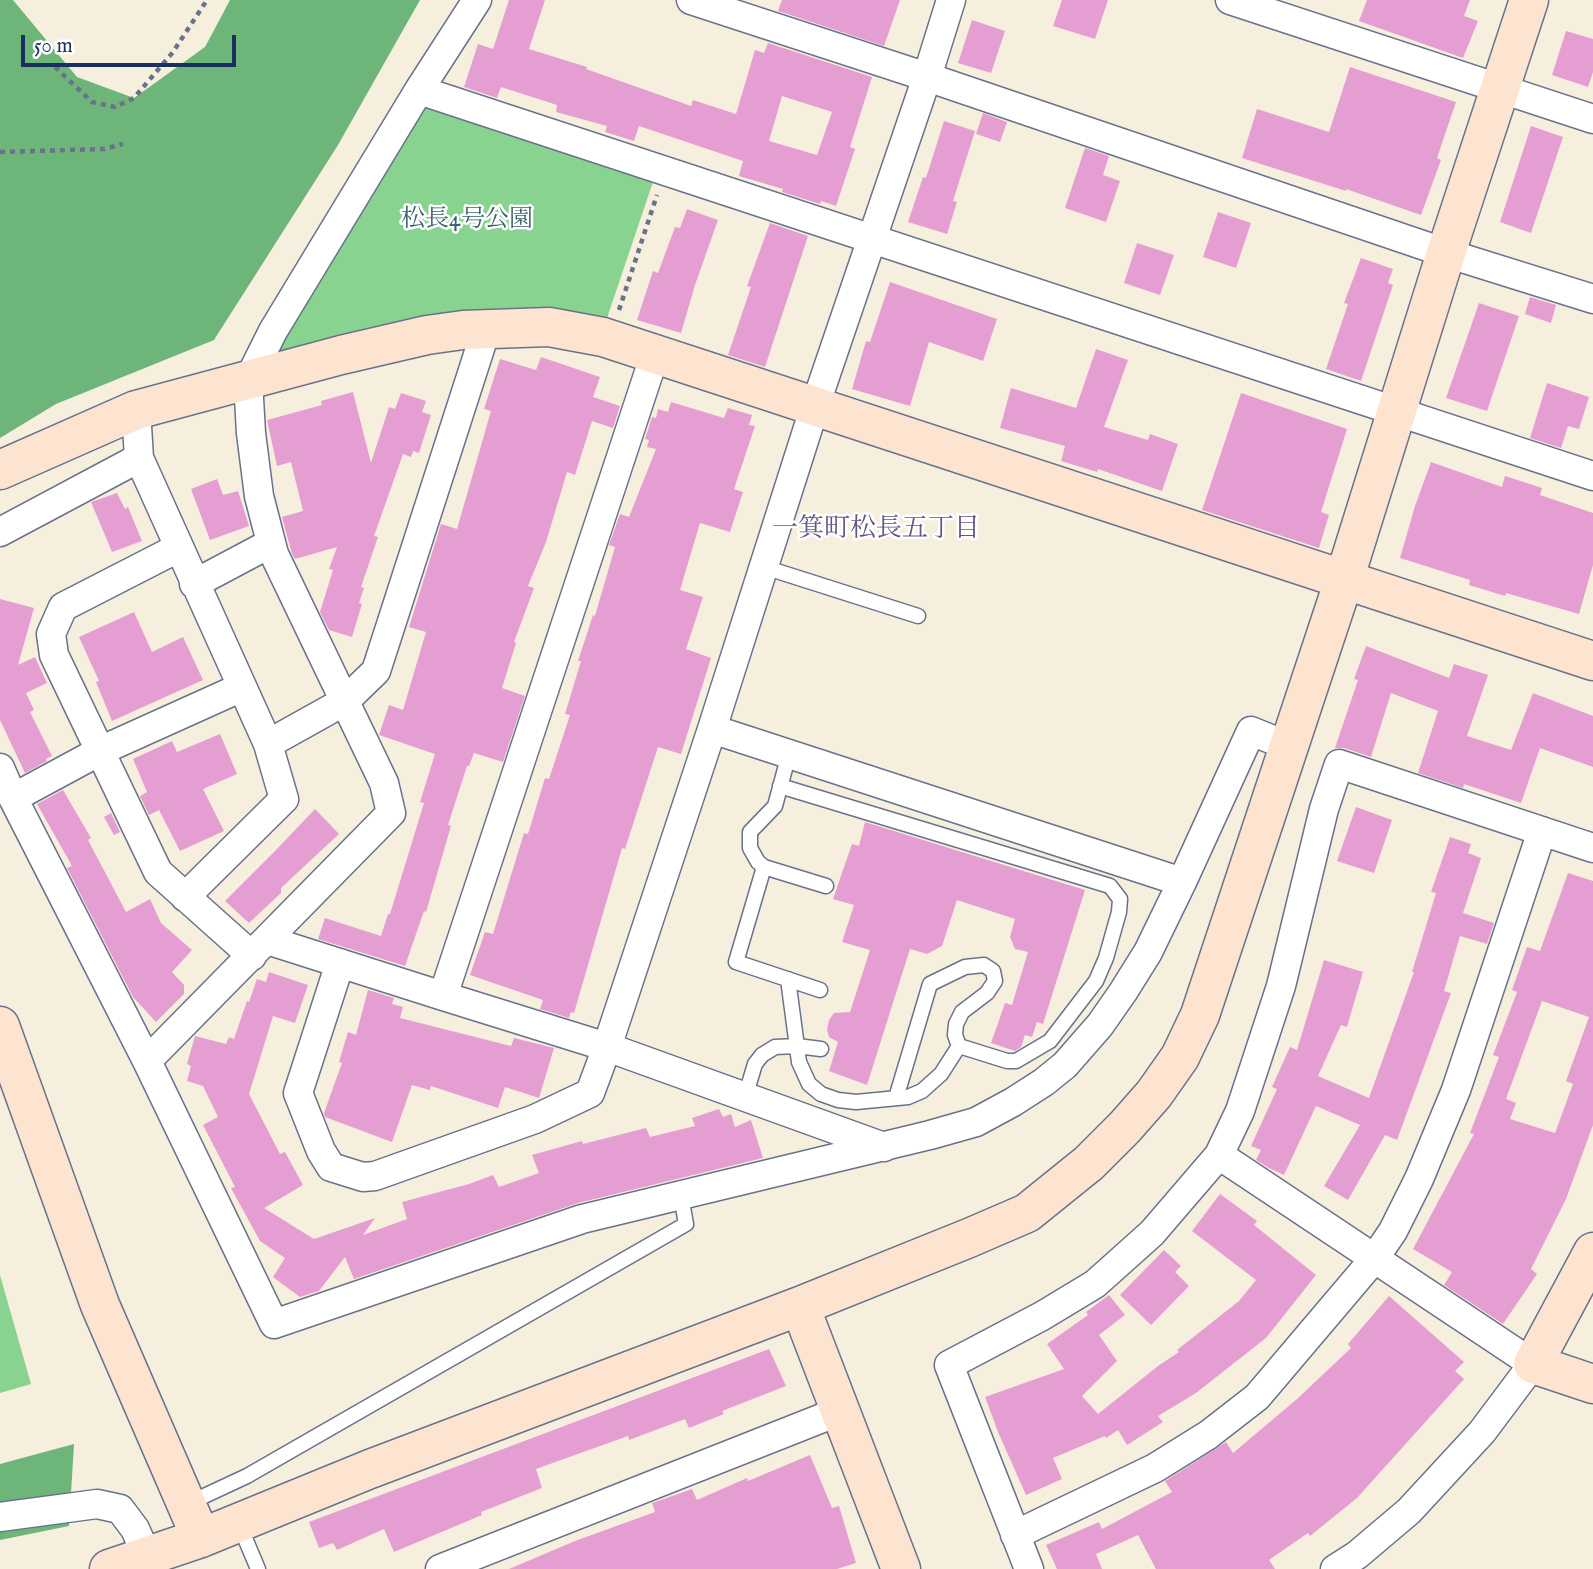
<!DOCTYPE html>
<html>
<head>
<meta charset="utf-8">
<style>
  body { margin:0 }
  #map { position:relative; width:1593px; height:1569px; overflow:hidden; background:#f7efde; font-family:"IM FELL English",serif }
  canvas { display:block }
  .scale { position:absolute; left:21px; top:35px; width:215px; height:32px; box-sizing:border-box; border:4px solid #1b2f5e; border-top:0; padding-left:9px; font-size:21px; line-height:24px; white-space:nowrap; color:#1b2f5e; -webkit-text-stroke:5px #fff; paint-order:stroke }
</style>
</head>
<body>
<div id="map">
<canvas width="1593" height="1569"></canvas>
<div class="scale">50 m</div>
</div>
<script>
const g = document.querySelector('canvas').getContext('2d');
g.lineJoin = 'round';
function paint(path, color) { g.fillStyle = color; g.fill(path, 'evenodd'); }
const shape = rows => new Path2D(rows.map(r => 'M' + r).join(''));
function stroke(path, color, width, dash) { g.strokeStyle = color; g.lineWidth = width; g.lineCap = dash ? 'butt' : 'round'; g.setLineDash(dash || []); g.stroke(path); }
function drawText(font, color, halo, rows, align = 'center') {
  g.font = font + ' "IM FELL English","Noto Serif JP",serif'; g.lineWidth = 5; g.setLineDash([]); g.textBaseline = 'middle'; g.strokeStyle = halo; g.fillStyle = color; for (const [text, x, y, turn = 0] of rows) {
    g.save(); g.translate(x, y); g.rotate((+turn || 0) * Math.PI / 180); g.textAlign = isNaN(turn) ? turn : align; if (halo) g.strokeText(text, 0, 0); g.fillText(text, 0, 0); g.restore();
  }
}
paint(shape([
  [422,99,655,176,603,330,263,368],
  [0,1275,31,1384,0,1393]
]), '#88d390');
paint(shape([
  [0,0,13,0,77,77,134,98,205,47,230,0,420,0,338,145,214,340,56,404,0,438],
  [74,1444,69,1526,0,1540,0,1464]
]), '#6eb57a');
paint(shape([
  [509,0,545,0,529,49,587,67,586,69,691,106,693,100,736,114,755,50,764,53,768,43,872,77,850,147,855,149,836,206,821,201,820,204,782,192,783,189,739,176,743,161,639,126,634,141,605,132,607,126,556,112,557,105,501,87,497,98,464,87,478,44,493,49],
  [782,96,832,112,817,155,769,141],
  [782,0,900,0,884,46,778,11],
  [1062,0,1108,0,1095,39,1053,26],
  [1367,0,1470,0,1464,16,1478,21,1463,58,1359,21],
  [972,20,1005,31,991,73,958,63],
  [1566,31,1593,39,1593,72,1588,87,1552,75],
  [1350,67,1456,102,1437,158,1441,160,1421,215,1346,189,1346,191,1242,158,1257,109,1329,132],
  [983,113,1007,122,1000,142,976,134],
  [944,121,975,131,953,201,957,202,947,234,908,222,923,177,926,178],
  [1531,126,1563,137,1531,233,1500,222],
  [1085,148,1109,156,1103,175,1120,181,1106,222,1065,208],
  [687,209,718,220,695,285,681,333,637,320,653,271,658,273,675,227,680,228],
  [1218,212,1251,223,1236,268,1203,257],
  [770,223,808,236,765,367,728,355,751,287,747,286],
  [1137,243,1174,255,1160,295,1124,283],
  [1361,258,1393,269,1388,283,1393,285,1361,381,1326,369,1348,304,1344,303],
  [890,282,997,319,983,361,929,342,910,406,852,389,866,341,870,342],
  [1530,297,1556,305,1551,323,1525,314],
  [1479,303,1519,316,1487,411,1446,398],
  [1096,349,1128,360,1104,427,1148,440,1150,434,1178,444,1162,491,1098,469,1097,472,1061,461,1065,446,1000,428,1011,388,1076,408],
  [541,357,600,377,593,397,620,406,613,428,592,421,575,475,567,472,546,542,528,586,534,588,514,642,516,643,502,688,525,696,503,762,474,753,469,766,467,766,448,825,451,826,426,912,424,911,405,966,318,939,325,918,381,936,388,914,390,914,424,803,420,802,435,754,379,735,389,705,403,710,426,632,409,627,441,524,457,529,491,411,484,409,500,359,536,370],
  [1547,383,1589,397,1579,429,1568,426,1561,448,1530,438],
  [353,392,371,463,389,407,395,409,401,393,426,401,422,412,431,415,419,453,413,451,411,457,403,454,374,536,378,537,361,587,364,588,359,603,362,604,352,637,329,630,320,612,333,570,329,569,337,547,295,559,292,554,282,517,303,511,291,462,277,466,267,420,322,405,321,401],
  [1241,393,1347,429,1321,512,1329,515,1319,548,1202,510],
  [671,402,724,418,728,408,752,415,749,425,755,426,734,489,743,492,730,532,700,523,680,590,703,597,686,649,711,658,681,754,658,747,625,849,622,848,574,1013,571,1012,569,1018,540,1009,543,1000,470,975,485,932,493,934,524,833,528,834,545,778,549,779,570,715,565,714,581,661,578,661,593,615,595,616,615,547,609,545,620,514,629,517,656,449,647,447,649,440,645,439,652,417,656,418,658,409,668,412],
  [1431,462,1502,487,1505,476,1542,488,1540,495,1593,513,1593,565,1579,614,1506,593,1505,596,1469,585,1470,580,1400,558,1415,506],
  [217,479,223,495,238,491,249,526,210,540,191,489],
  [117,493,125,509,128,507,142,541,112,552,91,502],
  [0,599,34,608,18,665,35,657,47,683,26,693,34,710,30,712,52,756,46,759,47,761,25,773,0,720],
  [134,612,152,652,183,637,203,680,112,721,96,682,99,681,79,637],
  [1366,646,1449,678,1454,664,1488,675,1467,736,1511,750,1533,693,1593,716,1593,767,1540,748,1521,803,1464,784,1463,788,1418,773,1438,711,1391,693,1371,757,1344,748,1335,748,1358,680,1354,679],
  [220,734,237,774,203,789,224,831,180,851,159,810,149,815,140,796,147,792,133,759,172,741,177,752],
  [63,790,91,838,88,840,126,912,150,899,161,923,192,950,172,972,184,985,184,994,156,1022,133,997,67,868,72,866,37,804],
  [1356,807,1392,820,1374,873,1337,861],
  [315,809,339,834,281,888,281,893,249,923,225,901,276,850],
  [111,813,120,832,114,835,104,817],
  [865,822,1085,890,1043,1024,1037,1022,1032,1037,1025,1035,1021,1047,1015,1051,991,1043,1005,1003,1012,1005,1028,952,1015,949,1010,937,1015,919,957,900,942,946,927,954,910,949,867,1085,829,1071,838,1042,829,1037,827,1030,829,1020,834,1013,850,1012,870,950,842,942,854,905,833,899,852,844,859,846],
  [1450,837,1471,844,1468,853,1481,858,1463,913,1494,923,1487,944,1460,936,1444,991,1451,993,1397,1140,1385,1135,1348,1200,1324,1186,1360,1125,1316,1106,1284,1175,1269,1168,1256,1160,1261,1150,1251,1146,1277,1089,1272,1087,1290,1047,1297,1050,1324,960,1363,972,1347,1027,1341,1025,1318,1076,1369,1098,1414,972,1412,972,1436,893,1431,892],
  [1568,873,1593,881,1593,1125,1566,1199,1531,1269,1537,1274,1503,1324,1444,1285,1452,1272,1413,1249,1474,1134,1470,1133,1499,1057,1493,1055,1517,992,1512,990,1527,947,1540,951],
  [1542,1001,1589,1017,1566,1081,1573,1084,1555,1133,1510,1119,1516,1103,1506,1099],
  [269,972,308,985,295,1023,273,1016,249,1094,280,1154,285,1152,303,1185,264,1208,314,1239,375,1218,363,1235,407,1219,402,1202,469,1184,493,1175,499,1187,539,1173,532,1155,582,1141,583,1144,646,1128,650,1137,695,1126,692,1118,719,1109,723,1117,731,1114,735,1127,751,1120,763,1158,578,1203,354,1279,345,1257,319,1291,300,1297,273,1277,285,1258,260,1241,231,1188,235,1187,203,1125,218,1117,203,1086,187,1081,191,1066,187,1064,195,1036,226,1044,229,1037,234,1039,247,1001,249,1002,257,979,266,982],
  [368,990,394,998,392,1004,403,1007,400,1018,511,1046,514,1038,554,1048,539,1098,505,1087,498,1108,431,1086,430,1090,412,1085,392,1142,325,1117,324,1113,342,1063,339,1062,348,1032,356,1035],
  [1220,1194,1257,1221,1254,1225,1316,1275,1266,1338,1196,1393,1158,1416,1163,1422,1127,1445,1118,1430,1106,1438,1105,1436,1053,1458,1062,1479,1026,1495,998,1432,985,1397,1064,1369,1047,1344,1088,1315,1086,1312,1109,1295,1125,1315,1099,1335,1117,1361,1082,1396,1098,1414,1158,1366,1179,1352,1177,1350,1239,1301,1256,1280,1192,1231],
  [1164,1250,1181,1266,1175,1272,1189,1286,1151,1325,1120,1295],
  [1389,1296,1464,1362,1455,1371,1464,1379,1357,1498,1310,1536,1308,1533,1269,1560,1275,1569,1156,1569,1138,1535,1096,1554,1102,1569,1057,1569,1046,1545,1099,1522,1102,1529,1172,1492,1165,1481,1226,1442,1233,1453,1297,1399,1351,1348,1348,1344],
  [769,1349,786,1386,722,1411,724,1414,689,1428,685,1419,629,1440,628,1436,536,1469,542,1488,481,1512,482,1515,394,1552,384,1529,337,1550,333,1543,319,1548,309,1522],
  [810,1455,832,1508,839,1506,856,1563,837,1569,509,1569,575,1541,655,1512,652,1503,661,1500,692,1489,697,1500,747,1478,748,1481]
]), '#e59ed1');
const lane = shape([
  [764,567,918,616],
  [789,754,775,806,750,832,750,848,758,862,764,867,736,962,820,990],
  [780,786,1110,886,1120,899,1119,912,1106,958,1096,981,1050,1041,1016,1061,1007,1061,959,1046,955,1035,956,1024,962,1012,987,993,995,981,993,971,984,965,965,967,930,984,896,1098],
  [764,867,826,886],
  [788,979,799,1062,809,1084,821,1094,838,1100,856,1102,908,1097,922,1091,941,1074,959,1046],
  [745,1097,755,1064,762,1055,775,1047,797,1046,821,1049],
  [187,1504,247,1476,686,1224,681,1196],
  [239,1524,258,1569]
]);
const street = shape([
  [691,0,927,77,1446,253,1593,299],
  [1230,0,1593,119],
  [419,90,1593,476],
  [136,410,139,458,268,744,284,799,185,897],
  [0,532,139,458],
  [178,548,63,607,51,634,54,655,158,872,252,956],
  [194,584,271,543],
  [712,729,1182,882],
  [268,744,345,701,376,671,486,330],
  [0,768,13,798,147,1061,274,1324,582,1219,930,1135,976,1122,1013,1102,1044,1082,1065,1065,1100,1025,1123,992,1148,952,1182,882,1251,731,1288,746],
  [13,798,100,751,242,687],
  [267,940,443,996,607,1047,590,1093,535,1119,375,1176,363,1177,331,1167,321,1151,298,1093,340,963],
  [443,996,655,354],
  [147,1061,391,813,384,783,274,554,259,496,251,433,248,381,273,331,419,90,477,0],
  [884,1147,607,1047,712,729,815,406,927,77,951,0],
  [1219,1155,1533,1364,1482,1432,1409,1511,1357,1555,1335,1569],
  [0,1517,97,1504,120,1509,135,1529,147,1556],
  [1015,1535,1155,1468,1208,1435,1257,1397,1374,1259,1393,1231,1419,1179,1456,1090,1542,831],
  [440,1569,840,1411],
  [1029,1569,949,1365,1042,1316,1095,1284,1152,1233,1219,1155,1240,1111,1281,986,1324,809,1339,764,1593,848]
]);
const secondary = shape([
  [0,470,136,410,341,355,427,335,463,330,549,327,603,337,1593,661],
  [0,1026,100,1305,201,1538],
  [1593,1252,1533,1364,1593,1384],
  [800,1306,901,1569],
  [109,1569,201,1538,370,1469,800,1306,969,1238,1027,1213,1089,1163,1125,1127,1154,1094,1180,1057,1200,1015,1344,580,1446,253,1529,0]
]);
stroke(lane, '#68728b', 17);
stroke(street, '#68728b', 31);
stroke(secondary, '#68728b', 41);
stroke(shape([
  [55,67,92,102,115,107,134,98,173,52,207,0],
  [0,152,104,149,123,144],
  [619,310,657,195]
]), '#68728b', 4.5, [5, 5]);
stroke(lane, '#fff', 14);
stroke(street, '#fff', 28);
stroke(secondary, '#fde4d0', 38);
drawText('24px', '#3c606d', '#fff', [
  ["松長4号公園",467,221]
]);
drawText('26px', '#625686', '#fff', [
  ["一箕町松長五丁目",876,531]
]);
</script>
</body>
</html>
